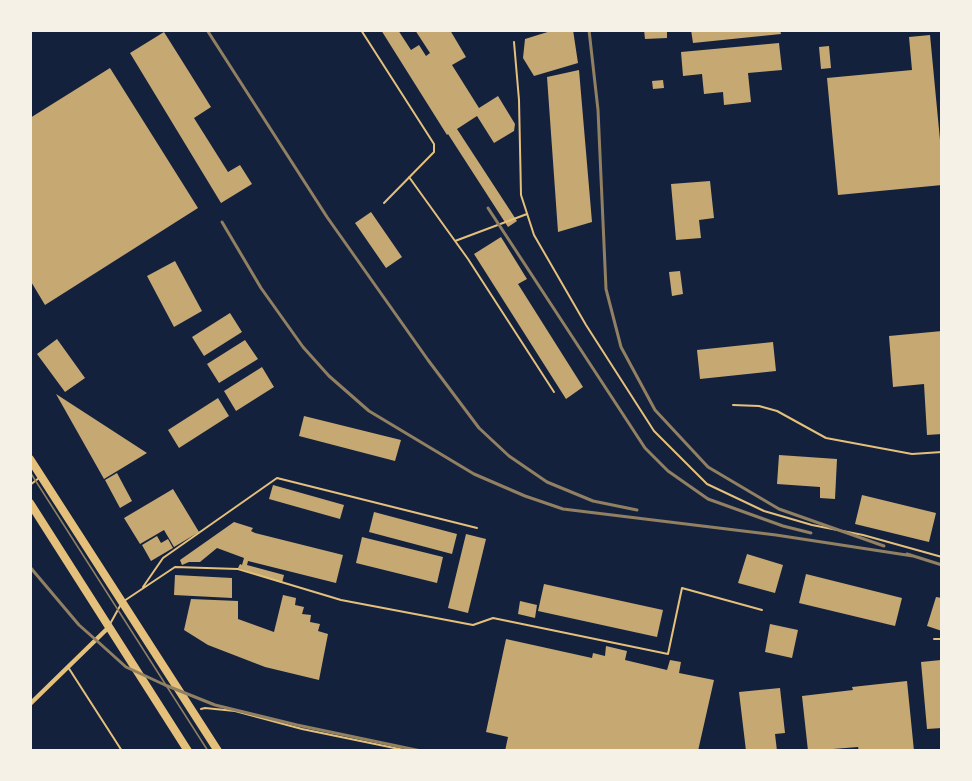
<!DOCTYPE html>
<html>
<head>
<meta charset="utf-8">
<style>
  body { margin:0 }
  #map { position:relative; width:972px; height:781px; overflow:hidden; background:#14213d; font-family:"Nunito Sans",sans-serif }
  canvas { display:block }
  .frame { position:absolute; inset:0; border:32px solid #f6f1e7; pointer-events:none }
</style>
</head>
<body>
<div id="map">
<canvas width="972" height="781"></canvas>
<div class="frame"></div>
</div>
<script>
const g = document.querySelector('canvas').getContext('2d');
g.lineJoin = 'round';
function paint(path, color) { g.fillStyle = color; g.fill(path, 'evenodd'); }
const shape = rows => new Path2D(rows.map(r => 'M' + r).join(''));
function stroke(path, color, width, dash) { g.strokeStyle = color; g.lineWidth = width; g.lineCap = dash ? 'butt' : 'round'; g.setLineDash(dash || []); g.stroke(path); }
paint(shape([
  [381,30,398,30,411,50,419,45,426,56,430,53,415,30,450,30,466,57,452,65,479,108,498,96,515,124,514,131,494,143,477,116,457,129,517,221,508,227,448,134,447,135],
  [554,30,573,30,578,63,534,76,523,58,525,39],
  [644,30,667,30,667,38,645,39],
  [691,30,780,30,781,34,693,43],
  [164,32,211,107,194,118,228,172,240,165,252,184,221,203,130,53],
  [930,35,942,161,942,185,838,195,827,78,912,70,909,37],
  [779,43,782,70,748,73,751,102,724,105,723,92,704,94,702,74,683,76,681,52],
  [829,46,831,68,821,69,819,47],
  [110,68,198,208,45,305,30,280,30,118],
  [579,70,592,222,558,232,547,77],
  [663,80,664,88,653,89,652,81],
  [710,181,714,218,699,220,701,238,676,240,671,184],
  [371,212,402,257,386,268,355,223],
  [501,237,527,279,518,284,583,387,566,399,474,254],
  [175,261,202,311,174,327,147,276],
  [680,271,683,294,672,296,669,272],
  [230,313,242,332,204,356,192,337],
  [942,331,942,434,927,435,924,384,893,387,889,336],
  [57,339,85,378,65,392,37,354],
  [245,340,258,359,219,383,207,364],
  [773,342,776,371,700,379,697,350],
  [262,367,274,387,236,411,224,391],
  [56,394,147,453,104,479],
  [218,398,229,416,179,448,168,430],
  [304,416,401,440,395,461,299,436],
  [779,455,837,459,835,499,820,498,820,487,777,484],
  [117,473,132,501,120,508,105,480],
  [273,485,344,505,340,519,269,499],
  [173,489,199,532,174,547,164,530,140,544,124,518],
  [862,495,936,513,929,542,855,524],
  [374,512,457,534,452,554,369,532],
  [234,522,253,528,251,531,255,533,343,555,336,583,248,561,247,565,284,575,282,583,238,568,240,564,242,565,244,558,217,548,200,562,189,562,182,565,180,560],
  [466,534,486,539,468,613,448,608],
  [157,536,161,543,168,539,173,548,151,561,142,545],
  [362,537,443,557,437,583,356,563],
  [747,554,783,565,775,593,738,583],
  [806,574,902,598,895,626,799,603],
  [175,575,232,578,232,598,174,595],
  [544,584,663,610,657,637,538,611],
  [283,595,296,598,295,605,304,607,302,614,311,615,310,622,320,624,318,631,328,634,319,680,265,667,208,645,184,630,191,599,238,601,238,619,274,632],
  [936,597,942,598,942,631,927,626],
  [520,601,537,605,535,618,518,614],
  [770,624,798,630,792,658,765,652],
  [506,639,592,658,593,653,605,656,606,646,627,651,625,660,667,670,670,660,681,662,679,673,714,680,698,751,505,751,508,737,486,732],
  [941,660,942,728,927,729,921,662],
  [907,681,914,751,859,751,858,747,808,751,802,696,853,690,852,687],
  [780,688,785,733,775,734,777,751,746,751,739,692]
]), '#c6a872');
stroke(shape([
  [201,709,205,708,235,711,302,729,409,751]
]), '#e5c07b', 2);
stroke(shape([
  [361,30,434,144,434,152,384,203],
  [514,42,519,100,521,195,534,235,586,325,654,431,707,484,764,511,812,525,863,535,942,557],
  [409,177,468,259,554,392],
  [455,241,527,214],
  [733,405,759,406,777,411,826,438,912,454,942,452],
  [30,485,39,478],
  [143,587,163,558,277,478,477,528],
  [124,601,175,567,238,569,341,600,473,625,493,618,668,654,682,588,762,610],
  [110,624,120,606],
  [934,639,942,639],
  [68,667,122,751]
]), '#e5c07b', 2);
stroke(shape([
  [30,704,109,627]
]), '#e5c07b', 4.5);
stroke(shape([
  [30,459,218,751],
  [30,503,188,751]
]), '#e5c07b', 8);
stroke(shape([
  [30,472,208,751]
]), '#918062', 1.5);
stroke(shape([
  [207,30,327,217,428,360,479,428,509,456,547,482,593,501,637,510],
  [589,30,598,110,606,289,621,347,655,410,708,467,779,509,884,546],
  [488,208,645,448,668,471,708,499,783,526,811,533],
  [222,222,261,288,303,347,329,376,369,411,474,474,525,496,563,509,776,535,913,556],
  [907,554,942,565],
  [30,567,79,625,96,640,126,667,165,685,215,705,297,725,421,751]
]), '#918062', 3);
</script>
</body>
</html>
